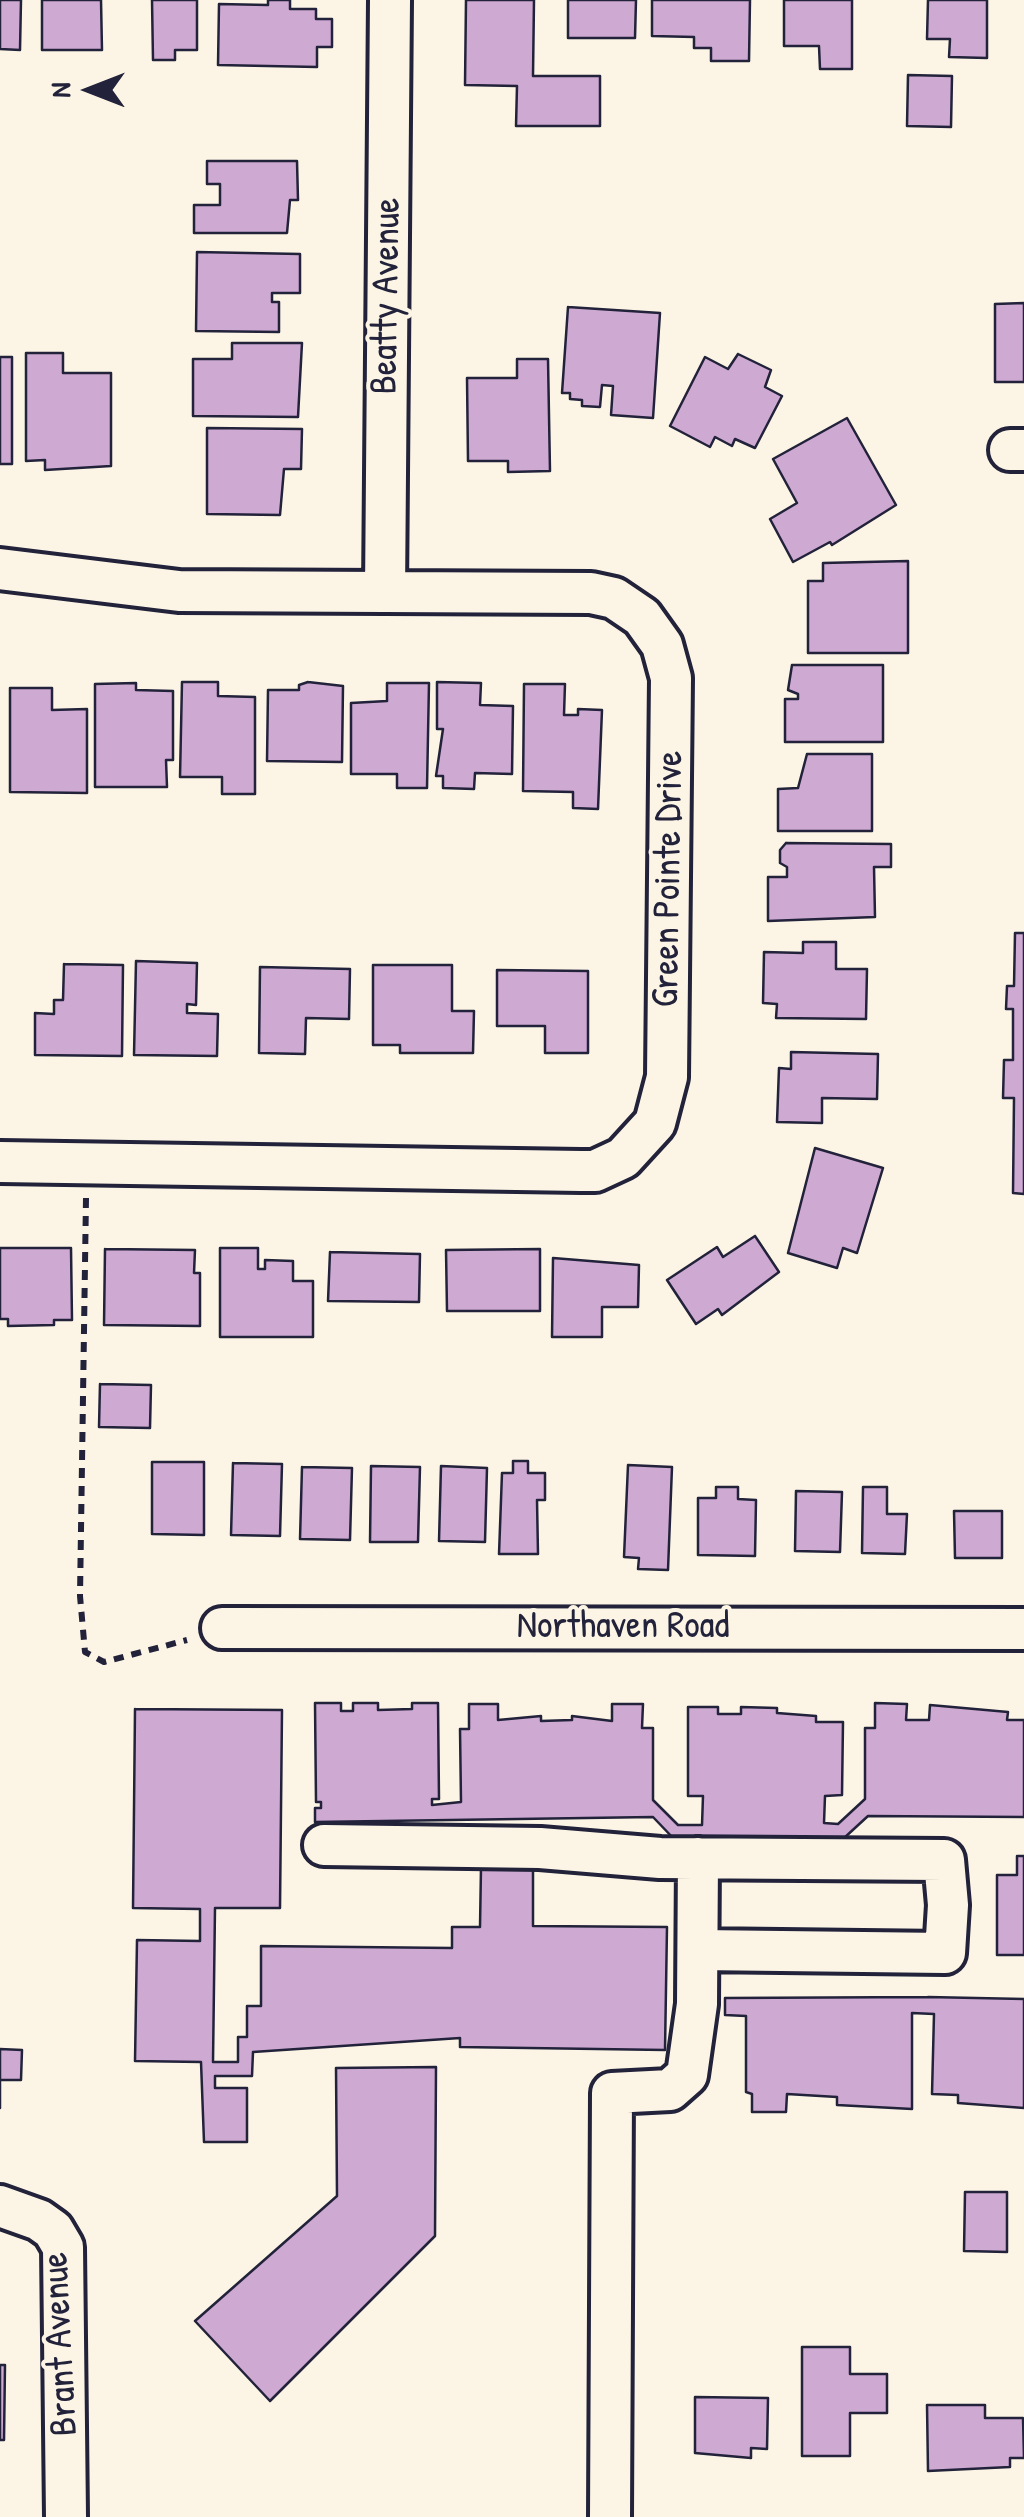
<!DOCTYPE html>
<html>
<head>
<meta charset="utf-8">
<style>
  body { margin:0 }
  #map { position:relative; width:1024px; height:2517px; overflow:hidden; background:#fcf5e5; font-family:"Patrick Hand",sans-serif }
  canvas { display:block }
  .north { position:absolute; left:40px; top:40px; width:100px; height:100px; -webkit-text-stroke:8px #fcf5e5; paint-order:stroke; rotate:270deg; font-size:28px; font-weight:700; line-height:40px; text-align:center; color:#22223b }
  .north::after { content:''; display:block; margin:auto; width:35px; height:45px; background:#22223b; clip-path:polygon(50% 0,100% 100%,50% 72%,0 100%) }
</style>
</head>
<body>
<div id="map">
<canvas width="1024" height="2517"></canvas>
<div class="north">N</div>
</div>
<script>
const g = document.querySelector('canvas').getContext('2d');
g.lineJoin = 'round';
function paint(path, color) { g.fillStyle = color; g.fill(path, 'evenodd'); }
const shape = rows => new Path2D(rows.map(r => 'M' + r).join(''));
function stroke(path, color, width, dash) { g.strokeStyle = color; g.lineWidth = width; g.lineCap = dash ? 'butt' : 'round'; g.setLineDash(dash || []); g.stroke(path); }
function drawText(font, color, halo, rows, align = 'center') {
  g.font = font + ' "Patrick Hand",sans-serif'; g.lineWidth = 8; g.setLineDash([]); g.textBaseline = 'middle'; g.strokeStyle = halo; g.fillStyle = color; for (const [text, x, y, turn = 0] of rows) {
    g.save(); g.translate(x, y); g.rotate((+turn || 0) * Math.PI / 180); g.textAlign = isNaN(turn) ? turn : align; if (halo) g.strokeText(text, 0, 0); g.fillText(text, 0, 0); g.restore();
  }
}
const building = shape([
  [0,0,21,0,20,50,0,49,0,0],
  [42,0,101,0,102,50,42,50,42,0],
  [152,0,197,0,197,50,175,50,175,60,153,60,152,0],
  [268,0,290,0,290,9,316,9,316,19,332,19,332,47,317,47,317,67,218,65,219,4,268,5,268,0],
  [466,0,534,0,533,76,600,76,600,126,516,126,517,86,465,85,466,0],
  [568,0,636,0,635,38,568,38,568,0],
  [652,0,750,0,749,61,711,61,711,48,694,48,694,37,652,36,652,0],
  [784,0,852,0,852,69,820,69,819,46,784,46,784,0],
  [928,0,987,0,987,58,949,57,950,39,927,39,928,0],
  [908,75,952,76,951,127,907,126,908,75],
  [207,161,297,161,298,200,290,200,287,233,194,233,194,205,220,205,220,184,207,184,207,161],
  [197,252,300,254,300,293,272,293,272,302,279,302,279,332,196,331,197,252],
  [1024,303,1024,382,995,382,995,304,1024,303],
  [568,307,660,313,653,418,611,415,613,386,602,385,600,407,582,406,582,400,570,399,570,393,562,393,568,307],
  [232,343,302,343,298,417,193,416,193,359,232,359,232,343],
  [26,353,63,353,63,373,111,373,111,466,45,470,45,460,26,461,26,353],
  [738,354,771,370,765,387,782,396,755,448,735,439,732,446,715,437,710,447,670,426,705,357,728,369,738,354],
  [0,357,12,357,12,464,0,464,0,357],
  [517,359,548,359,550,471,508,472,508,461,468,461,467,378,517,378,517,359],
  [847,418,896,505,832,545,830,542,793,562,770,519,797,503,773,459,847,418],
  [207,428,302,429,301,469,284,469,280,515,207,514,207,428],
  [908,561,908,653,808,653,808,581,823,581,823,563,908,561],
  [792,665,883,665,883,742,785,742,785,699,798,699,798,694,788,690,792,665],
  [182,682,218,682,218,696,255,697,255,794,222,794,222,777,180,777,182,682],
  [308,682,343,686,342,762,267,761,268,690,299,690,299,685,308,682],
  [437,682,481,683,480,705,513,706,512,774,475,773,474,789,443,788,443,776,436,776,443,729,437,729,437,682],
  [136,683,136,690,173,691,173,760,166,760,167,787,95,787,95,684,136,683],
  [387,683,429,683,427,788,397,788,397,774,351,774,351,703,387,701,387,683],
  [524,684,565,684,564,715,578,715,578,709,602,710,598,809,573,808,573,792,523,791,524,684],
  [10,688,52,688,52,710,87,709,87,793,10,792,10,688],
  [807,754,872,754,872,831,778,831,778,789,798,788,807,754],
  [786,843,891,844,891,867,874,867,875,917,768,921,768,877,787,877,787,867,780,863,780,850,786,843],
  [1015,933,1024,933,1024,1194,1013,1193,1014,1098,1003,1098,1004,1060,1013,1060,1013,1009,1006,1009,1007,986,1014,986,1015,933],
  [803,942,836,942,836,969,867,969,866,1019,776,1018,777,1004,763,1003,764,952,803,953,803,942],
  [136,961,197,963,196,1005,187,1004,187,1013,218,1014,217,1056,134,1055,136,961],
  [64,964,123,965,122,1056,35,1055,35,1013,54,1014,54,1000,63,1000,64,964],
  [373,965,452,965,452,1011,474,1011,473,1053,400,1053,400,1045,373,1045,373,965],
  [260,967,350,969,349,1019,306,1018,305,1054,259,1053,260,967],
  [497,970,588,971,588,1053,545,1053,545,1026,497,1026,497,970],
  [791,1052,878,1054,877,1099,822,1098,822,1123,777,1122,779,1068,791,1069,791,1052],
  [815,1148,883,1168,857,1253,843,1248,837,1268,788,1253,815,1148],
  [755,1236,779,1272,722,1315,718,1309,696,1324,667,1280,717,1247,723,1257,755,1236],
  [0,1248,71,1248,72,1320,54,1320,54,1325,8,1326,8,1319,0,1319,0,1248],
  [220,1248,258,1248,258,1269,265,1269,265,1260,293,1261,293,1281,313,1281,313,1337,220,1337,220,1248],
  [105,1249,195,1250,194,1273,200,1273,200,1326,104,1325,105,1249],
  [540,1249,540,1311,447,1311,446,1250,540,1249],
  [330,1252,420,1254,419,1302,328,1301,330,1252],
  [553,1258,639,1265,638,1307,602,1307,602,1337,552,1337,553,1258],
  [100,1384,151,1385,150,1428,99,1427,100,1384],
  [513,1461,528,1461,528,1473,545,1473,545,1500,537,1500,538,1554,499,1554,502,1473,513,1473,513,1461],
  [152,1462,204,1462,204,1535,152,1534,152,1462],
  [233,1463,282,1464,280,1536,231,1535,233,1463],
  [628,1465,672,1467,668,1570,638,1569,639,1558,624,1557,628,1465],
  [371,1466,420,1467,418,1542,370,1542,371,1466],
  [441,1466,487,1468,485,1542,439,1541,441,1466],
  [302,1467,352,1468,350,1540,300,1539,302,1467],
  [716,1487,738,1487,738,1499,756,1500,755,1556,698,1555,698,1498,716,1498,716,1487],
  [863,1487,887,1487,887,1514,907,1514,905,1554,862,1553,863,1487],
  [796,1491,842,1492,840,1552,795,1551,796,1491],
  [954,1511,1002,1511,1002,1558,955,1558,954,1511],
  [315,1703,341,1703,341,1711,353,1711,353,1703,378,1703,378,1710,412,1709,412,1703,438,1703,439,1799,432,1799,432,1805,461,1802,460,1729,469,1729,469,1704,498,1704,498,1720,541,1716,541,1721,572,1720,572,1716,612,1721,612,1704,643,1704,642,1728,653,1728,653,1800,678,1825,702,1825,703,1796,688,1796,688,1707,718,1707,718,1714,741,1714,741,1707,777,1708,777,1713,816,1716,816,1722,843,1722,842,1795,825,1796,824,1823,838,1824,865,1799,865,1728,875,1728,875,1703,907,1704,906,1720,929,1720,930,1705,1008,1712,1007,1720,1024,1720,1024,1817,868,1816,843,1839,675,1840,653,1817,315,1822,315,1808,321,1808,321,1802,316,1802,315,1703],
  [135,1709,282,1710,280,1908,215,1908,213,2062,238,2062,238,2037,247,2037,247,2006,261,2006,261,1946,452,1948,452,1927,480,1927,481,1867,533,1867,533,1926,667,1927,665,2050,460,2047,460,2038,253,2052,252,2076,215,2076,215,2088,247,2088,247,2142,204,2142,201,2062,135,2061,137,1940,200,1941,200,1909,133,1908,135,1709],
  [1017,1856,1024,1856,1024,1955,997,1955,997,1875,1017,1875,1017,1856],
  [928,1997,1024,1999,1024,2108,958,2103,958,2095,932,2094,934,2014,912,2013,912,2109,837,2105,837,2097,787,2094,786,2112,752,2112,752,2094,746,2092,746,2016,725,2015,725,1998,928,1997],
  [0,2049,22,2050,21,2080,0,2080,0,2108,0,2049],
  [436,2067,435,2236,270,2401,195,2321,337,2196,336,2068,436,2067],
  [965,2192,1007,2192,1007,2252,964,2251,965,2192],
  [802,2347,850,2347,850,2374,887,2374,887,2413,850,2413,850,2456,802,2456,802,2347],
  [0,2365,5,2365,4,2440,0,2440,0,2365],
  [695,2397,768,2398,767,2449,751,2448,751,2458,695,2453,695,2397],
  [927,2405,985,2405,985,2418,1023,2418,1024,2458,1010,2458,1010,2467,928,2471,927,2405]
]);
paint(building, '#cea9d2');
stroke(building, '#22223b', 2.5);
const minor = shape([
  [1010,450,1024,450],
  [0,569,179,591,591,593,614,598,642,617,662,645,671,678,667,1077,655,1123,623,1158,595,1171,581,1171,0,1162],
  [385,592,390,0],
  [222,1628,1024,1629],
  [324,1845,540,1848,660,1858,944,1860,948,1905,945,1953,699,1950],
  [0,2206,39,2220,53,2230,63,2247,66,2517],
  [610,2517,612,2093,670,2090,687,2075,697,2004,698,1858]
]);
stroke(minor, '#22223b', 48);
stroke(shape([
  [86,1198,80,1596,85,1652,104,1662,187,1640]
]), '#22223b', 6, [10, 8]);
stroke(minor, '#fcf5e5', 40);
drawText('38px', '#22223b', '#fcf5e5', [
  ["Beatty Avenue",387,296,-89],
  ["Green Pointe Drive",669,879,-89],
  ["Northaven Road",623,1627],
  ["Brant Avenue",61,2344,-93]
]);
</script>
</body>
</html>
